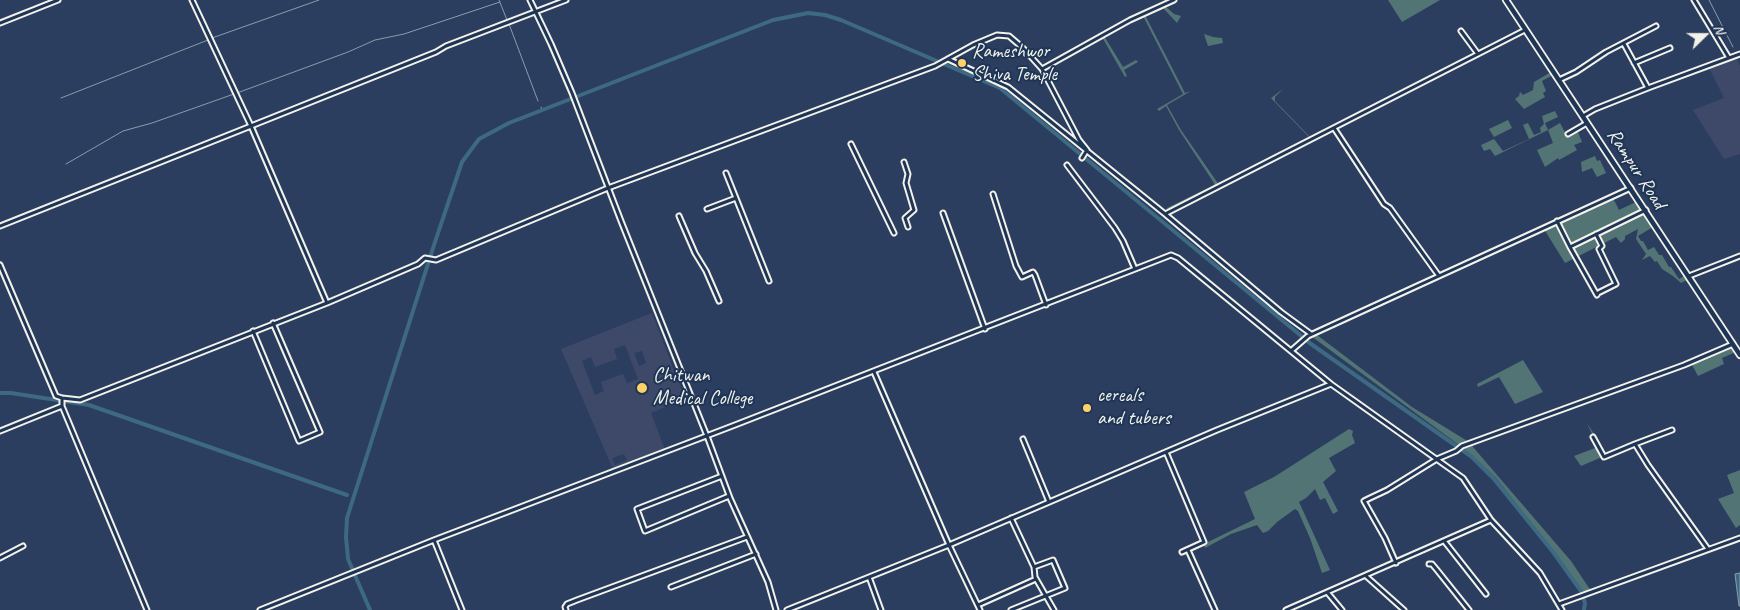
<!DOCTYPE html>
<html>
<head>
<meta charset="utf-8">
<style>
  body { margin:0 }
  #map { position:relative; width:1740px; height:610px; overflow:hidden; background:#2c3e60; font-family:Caveat,sans-serif }
  canvas { display:block }
  .north { position:absolute; left:1680px; top:10px; width:50px; height:50px; -webkit-text-stroke:4px #1d3557; paint-order:stroke; rotate:68deg; font-size:14px; font-weight:700; line-height:20px; text-align:center; color:#f4f1e8 }
  .north::after { content:''; display:block; margin:auto; width:18px; height:22px; background:#f4f1e8; clip-path:polygon(50% 0,100% 100%,50% 72%,0 100%) }
</style>
</head>
<body>
<div id="map">
<canvas width="1740" height="610"></canvas>
<div class="north">N</div>
</div>
<script>
const g = document.querySelector('canvas').getContext('2d');
g.lineJoin = 'round';
function paint(path, color) { g.fillStyle = color; g.fill(path, 'evenodd'); }
const shape = rows => new Path2D(rows.map(r => 'M' + r).join(''));
function stroke(path, color, width, dash) { g.strokeStyle = color; g.lineWidth = width; g.lineCap = dash ? 'butt' : 'round'; g.setLineDash(dash || []); g.stroke(path); }
function drawText(font, color, halo, rows, align = 'center') {
  g.font = font + ' Caveat,sans-serif'; g.lineWidth = 4; g.setLineDash([]); g.textBaseline = 'middle'; g.strokeStyle = halo; g.fillStyle = color; for (const [text, x, y, turn = 0] of rows) {
    g.save(); g.translate(x, y); g.rotate((+turn || 0) * Math.PI / 180); g.textAlign = isNaN(turn) ? turn : align; if (halo) g.strokeText(text, 0, 0); g.fillText(text, 0, 0); g.restore();
  }
}
paint(shape([
  [1736,58,1740,66,1740,154,1724,159,1693,110,1724,98,1709,68],
  [652,313,685,399,651,413,665,450,613,469,561,349],
  [625,345,638,379,627,383,623,374,601,382,604,391,595,395,582,361,591,357,595,367,617,359,614,349],
  [642,351,646,363,639,366,634,353],
  [624,454,627,460,615,465,612,458]
]), '#3e496a');
paint(shape([
  [1388,0,1440,0,1402,22],
  [1165,6,1174,14,1181,16,1177,23,1163,8],
  [1145,15,1185,93,1191,91,1167,105,1181,130,1217,182,1218,183,1250,168,1310,138,1271,98,1283,89,1275,97,1275,101,1311,138,1168,210,1167,208,1214,185,1214,183,1179,130,1166,106,1159,111,1157,109,1183,94,1143,16],
  [1204,34,1213,37,1222,38,1223,43,1208,46],
  [1104,36,1123,67,1136,60,1138,62,1124,70,1127,76,1125,77,1102,37],
  [1551,72,1553,75,1542,81,1546,91,1543,93,1545,97,1524,109,1515,99,1519,96,1520,92,1523,95,1533,90,1534,82],
  [1555,111,1558,117,1545,123,1548,130,1560,123,1567,136,1578,132,1582,142,1574,145,1577,150,1559,160,1558,158,1545,167,1537,150,1553,143,1548,130,1495,156,1490,149,1484,151,1481,145,1494,139,1503,151,1529,139,1523,125,1528,123,1534,135,1541,132,1540,128,1544,124,1542,116],
  [1508,120,1512,128,1494,137,1489,129],
  [1595,156,1597,161,1600,160,1606,173,1597,177,1592,168,1582,172,1581,162],
  [1613,198,1619,210,1636,202,1653,227,1638,236,1641,241,1643,241,1648,250,1654,247,1659,255,1662,255,1669,267,1671,267,1679,279,1686,275,1689,279,1681,283,1673,276,1662,269,1657,261,1655,262,1650,256,1642,260,1646,254,1636,239,1638,229,1625,236,1625,239,1621,243,1616,237,1565,263,1544,229],
  [1338,325,1317,335,1412,407,1469,442,1459,445,1311,336],
  [1732,346,1736,352,1722,358,1724,364,1698,376,1691,363],
  [1523,360,1543,392,1515,404,1499,377,1478,387,1477,384],
  [1587,423,1601,445,1598,447,1602,457,1581,466,1574,456,1598,447],
  [1349,429,1353,431,1352,435,1355,443,1329,458,1336,471,1323,482,1338,511,1333,514,1325,498,1320,500,1315,489,1306,498,1299,502,1330,570,1322,573,1310,538,1298,511,1295,509,1277,522,1268,531,1263,533,1257,525,1231,534,1205,548,1204,544,1255,519,1244,492,1274,477],
  [1481,441,1472,445,1473,447,1571,561,1591,591,1584,593,1554,552,1496,478,1473,456,1462,448],
  [1740,470,1740,525,1736,528,1718,499,1734,493,1727,475]
]), '#537474');
const water = shape([
  [1740,573,1740,606,1739,606,1735,574,1740,573]
]);
paint(water, '#3d6982');
stroke(water, '#869fab', 1);
stroke(shape([
  [499,0,507,20],
  [1709,0,1733,47],
  [509,24,538,101],
  [212,38,319,0],
  [237,93,348,52,375,40,404,34,500,2],
  [61,98,208,40],
  [541,107,542,110],
  [66,164,123,131,152,123,234,94]
]), '#869fab', 1);
stroke(shape([
  [0,393,11,393,89,405,347,495],
  [370,610,348,559,346,537,347,518,434,245,462,162,479,139,509,123,773,20,808,13,825,15,841,20,1000,88,1311,344,1472,457,1494,479,1553,552,1581,591,1585,603,1584,610]
]), '#3d6982', 4);
const minor = shape([
  [192,0,251,126,436,52,446,46,566,0],
  [530,0,551,44,572,93,621,221,707,436,730,498,768,582,776,610],
  [1694,0,1729,58],
  [0,23,58,0],
  [1461,31,1478,54],
  [1624,44,1648,88],
  [948,59,1008,87,1165,214,1525,30],
  [1634,63,1670,48],
  [1042,69,1130,20,1174,0],
  [1559,80,1576,72,1606,52,1656,26],
  [1583,116,1595,109,1648,88,1740,54],
  [1334,128,1384,204,1390,208,1439,276],
  [1568,134,1587,123],
  [851,144,894,233],
  [1082,158,1087,150],
  [904,162,908,174,906,183,914,210,905,218,908,227],
  [1067,165,1115,228,1123,241,1135,269],
  [726,173,769,281],
  [993,194,1016,266,1022,277,1033,272,1035,275,1046,305],
  [707,209,736,198],
  [943,213,985,329],
  [1165,214,1281,312,1311,334],
  [679,216,695,253,706,271,719,301],
  [1557,221,1570,247,1646,210],
  [0,226,251,126,327,303],
  [1570,247,1597,295,1598,293,1616,284,1599,249,1602,246,1596,234],
  [0,265,56,396,62,398,80,400,327,303,418,264,425,258,436,260,608,188,935,66,973,45,997,35,1009,36,1023,48,1042,69,1079,140,1087,150],
  [1689,276,1740,256],
  [253,331,299,441,320,432,273,323],
  [1292,350,1308,336,1631,188],
  [874,372,949,545,980,610],
  [62,406,147,610],
  [0,431,62,406,62,398],
  [1593,437,1604,457,1635,444,1648,465,1708,549],
  [1023,439,1049,502],
  [1635,444,1672,430],
  [1166,452,1204,542,1182,552],
  [722,476,637,509,645,531,729,496],
  [1011,518,1034,567,1035,577,1054,610],
  [434,540,462,610],
  [1445,542,1486,594],
  [1188,550,1215,610],
  [0,558,23,546],
  [1396,563,1385,538,1364,501,1370,498,1387,490,1437,459,1456,451,1462,446,1684,365,1733,344],
  [1429,564,1432,564,1437,570,1469,610],
  [1366,576,1404,610],
  [869,577,881,610],
  [671,587,756,554],
  [1327,592,1342,610],
  [1559,604,1740,538],
  [978,605,1036,579],
  [260,610,434,540,735,425,1171,255,1178,258,1331,384,1463,478,1491,520],
  [566,610,565,607,567,604,577,600,747,537],
  [787,610,949,545,1217,430,1331,384],
  [1011,610,1065,588,1053,560,1034,567],
  [1286,610,1491,520,1540,573,1562,610]
]);
const major = shape([
  [1506,0,1740,355]
]);
stroke(minor, '#f4f1e8', 7);
stroke(major, '#f4f1e8', 8);
stroke(minor, '#1d3557', 3);
stroke(major, '#1d3557', 4.5);
for (const [x, y, r, color] of [
  [962,63,5,"#ffd166"],
  [642,388,6,"#ffd166"],
  [1087,408,5,"#ffd166"]
]) { const dot = new Path2D(); dot.arc(x, y, r, 0, 2 * Math.PI); g.fillStyle = color; g.fill(dot); stroke(dot, '#1d3557', 2); }
drawText('20px', '#f4f1e8', '#1d3557', [
  ["Rameshwor",972,52],
  ["Shiva Temple",972,75],
  ["Chitwan",653,376],
  ["Medical College",653,399],
  ["cereals",1097,396],
  ["and tubers",1097,419]
], 'left');
drawText('20px', '#f4f1e8', '#1d3557', [
  ["Rampur Road",1636,169,57]
]);
</script>
</body>
</html>
